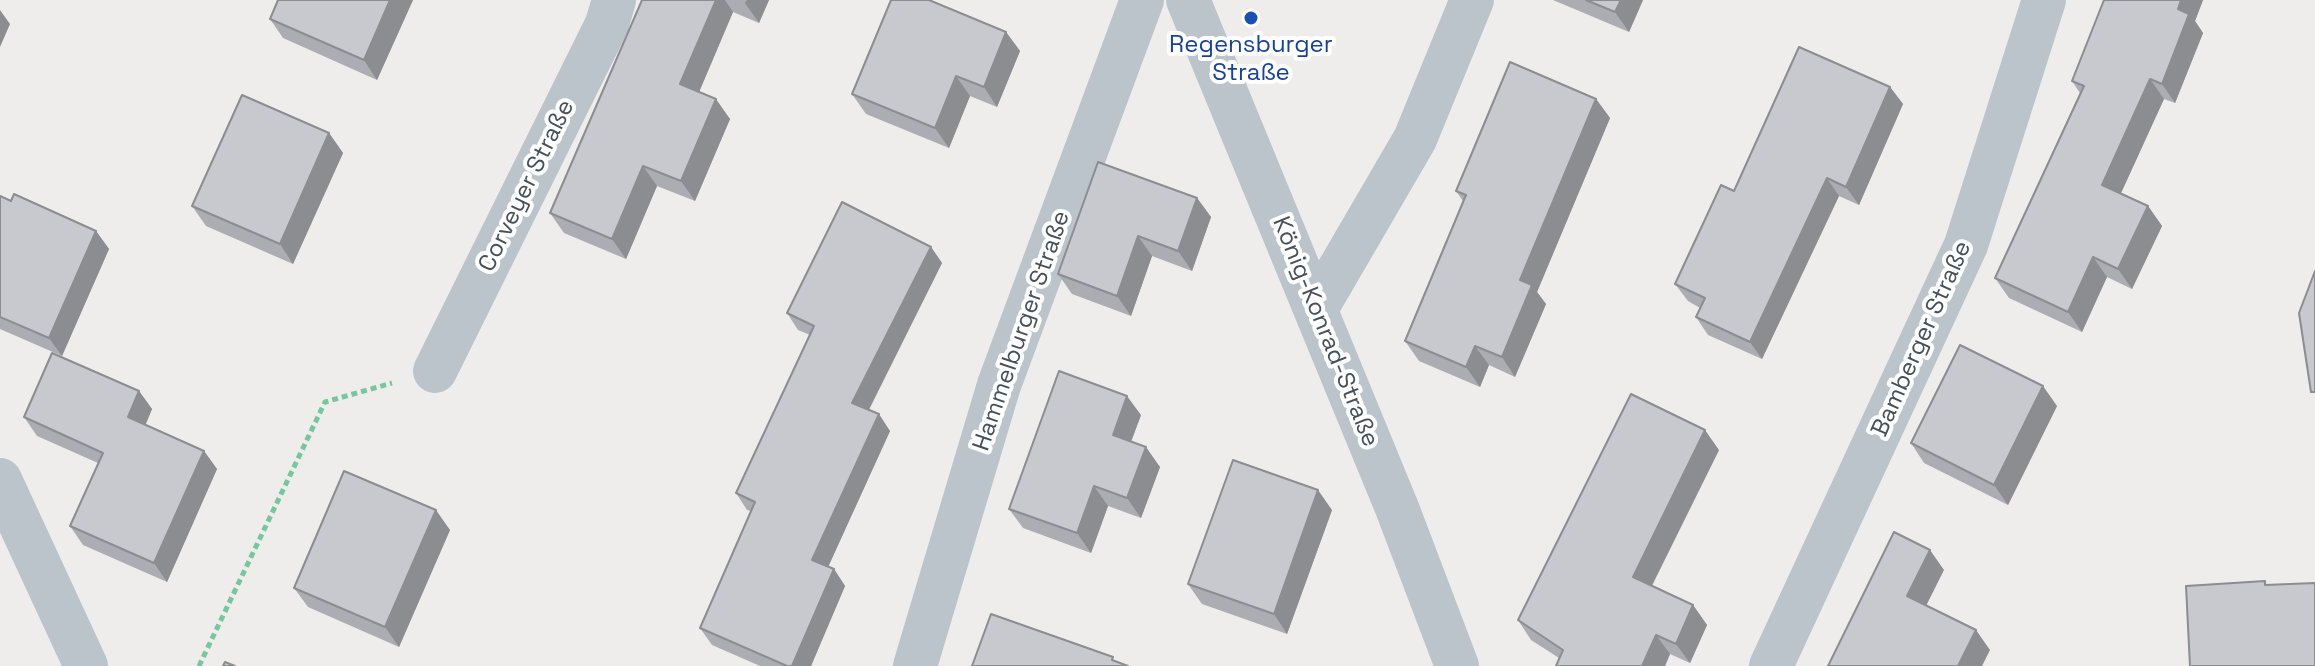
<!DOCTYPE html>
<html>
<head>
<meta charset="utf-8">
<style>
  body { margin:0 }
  canvas { display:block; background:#efecec }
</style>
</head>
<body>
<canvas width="2315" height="666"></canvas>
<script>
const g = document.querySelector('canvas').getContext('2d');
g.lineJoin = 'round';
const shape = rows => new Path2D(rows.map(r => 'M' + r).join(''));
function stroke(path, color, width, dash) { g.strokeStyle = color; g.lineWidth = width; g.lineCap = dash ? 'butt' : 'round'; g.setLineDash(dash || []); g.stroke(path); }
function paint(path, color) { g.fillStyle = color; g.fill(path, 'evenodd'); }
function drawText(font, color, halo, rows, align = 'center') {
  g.font = font + ' "Space Grotesk",sans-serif'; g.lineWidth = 8; g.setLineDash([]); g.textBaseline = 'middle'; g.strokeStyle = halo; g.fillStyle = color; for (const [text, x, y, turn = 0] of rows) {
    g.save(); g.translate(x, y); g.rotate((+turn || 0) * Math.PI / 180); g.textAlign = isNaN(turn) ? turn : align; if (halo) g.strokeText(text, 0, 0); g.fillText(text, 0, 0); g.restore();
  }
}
stroke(shape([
  [199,666,325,402,392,383]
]), '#76c79c', 5, [6, 4]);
stroke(shape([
  [1188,0,1397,508,1457,666],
  [1316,309,1415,139,1472,0],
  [435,371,607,24,614,0],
  [0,480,86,666],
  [915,666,999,385,1142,0],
  [1771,666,1966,245,2044,0]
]), '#bbc4cb', 44);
paint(shape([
  [413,0,377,80,283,38,270,19],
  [642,0,769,0,759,23,733,12,699,92,730,119,695,201,657,186,626,259,564,233,550,213],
  [1553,0,1643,0,1629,32],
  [2104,0,2203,0,2195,21,2203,33,2175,103,2164,99,2121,193,2148,206,2162,226,2132,289,2107,277,2082,332,2009,298,1995,278,2080,93,2072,81],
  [1006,32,1020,51,997,107,970,96,949,148,866,114,852,94],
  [1890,87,1903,104,1859,205,1839,196,1762,359,1708,335,1696,317,1700,308,1688,301,1675,284,1734,191],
  [1596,99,1610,118,1537,292,1546,304,1515,377,1489,365,1480,387,1419,361,1405,341,1463,201,1456,191],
  [329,133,343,153,293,264,206,226,192,206],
  [0,196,11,201,96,231,109,249,62,356,0,329],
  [1197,198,1211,217,1192,271,1152,256,1131,316,1072,294,1058,274],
  [931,247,942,263,869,410,890,431,828,567,834,569,845,586,811,666,760,666,712,645,700,628,751,511,747,510,736,493,810,335,798,330,787,313],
  [139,391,152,409,145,425,204,451,217,469,167,582,83,545,70,526,98,463,37,436,24,417],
  [2057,406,2008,505,1924,463,1911,443],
  [1141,415,1131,442,1160,467,1141,518,1108,506,1091,553,1023,528,1009,509],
  [1719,450,1652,586,1693,605,1707,625,1690,663,1670,654,1665,666,1556,666,1559,658,1531,640,1518,620],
  [1332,510,1287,634,1202,604,1188,584],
  [450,530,399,647,308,607,294,588]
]), '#abadb2');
paint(shape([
  [390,0,413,0,377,80,364,60],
  [716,0,725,0,733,12,694,104,680,84],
  [747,0,769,0,759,23,745,3],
  [1621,0,1643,0,1629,32,1615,12],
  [2181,0,2203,0,2195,21,2203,33,2175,103,2162,84,2178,9],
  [0,10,10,24,0,47],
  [1006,32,1020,51,997,107,984,87],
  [956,76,970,96,949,148,935,128],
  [2150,79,2164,99,2116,204,2102,185],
  [1890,87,1903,104,1859,205,1846,187],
  [716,99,730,119,695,201,681,181],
  [1596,99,1610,118,1537,292,1546,304,1515,377,1502,357,1520,280],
  [329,133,343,153,293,264,280,244],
  [643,166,657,186,626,259,612,239],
  [1827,178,1839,196,1762,359,1750,342],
  [1197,198,1211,217,1192,271,1178,251],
  [2148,206,2162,226,2132,289,2118,269],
  [96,231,109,249,62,356,49,338],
  [1138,236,1152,256,1131,316,1117,296],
  [931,247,942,263,864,419,852,403],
  [2093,257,2107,277,2082,332,2068,312],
  [1475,346,1489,365,1480,387,1466,367],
  [2043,386,2057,406,2008,505,1994,485],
  [139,391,152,409,141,436,128,417],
  [1127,396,1141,415,1126,455,1113,435],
  [879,414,890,431,824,576,812,560],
  [1705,430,1719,450,1646,597,1633,577],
  [1146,447,1160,467,1141,518,1127,498],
  [204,451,217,469,167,582,154,563],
  [1094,486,1108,506,1091,553,1077,533],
  [1318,490,1332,510,1287,634,1274,614],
  [436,510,450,530,399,647,385,627],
  [1930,550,1944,570,1921,616,1907,596],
  [834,569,845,586,811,666,792,666],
  [1693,605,1707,625,1690,663,1676,644],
  [1976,630,1990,650,1982,666,1958,666],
  [1656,635,1670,654,1665,666,1642,666]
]), '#8b8d91');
const building = shape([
  [278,0,390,0,364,60,270,19,278,0],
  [642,0,716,0,680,84,716,99,681,181,643,166,612,239,550,213,642,0],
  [891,0,929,0,1006,32,984,87,956,76,935,128,852,94,891,0],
  [1586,0,1621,0,1615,12,1586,0],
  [2104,0,2181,0,2178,9,2189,14,2162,84,2150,79,2102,185,2148,206,2118,269,2093,257,2068,312,1995,278,2084,86,2072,81,2104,0],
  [1799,47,1890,87,1846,187,1827,178,1750,342,1696,317,1705,298,1675,284,1721,185,1734,191,1799,47],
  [1510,62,1596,99,1520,280,1532,285,1502,357,1475,346,1466,367,1405,341,1466,195,1456,191,1510,62],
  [242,95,329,133,280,244,192,206,242,95],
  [1098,162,1197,198,1178,251,1138,236,1117,296,1058,274,1098,162],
  [14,194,96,231,49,338,0,317,0,196,11,201,14,194],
  [842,202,931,247,852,403,879,414,812,560,834,569,792,666,787,666,700,628,755,502,736,493,814,326,787,313,842,202],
  [2315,271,2315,392,2311,392,2299,313,2315,271],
  [1960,345,2043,386,1994,485,1911,443,1960,345],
  [52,353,139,391,128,417,204,451,154,563,70,526,103,453,24,417,52,353],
  [1059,371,1127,396,1113,435,1146,447,1127,498,1094,486,1077,533,1009,509,1059,371],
  [1631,394,1705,430,1633,577,1693,605,1676,644,1656,635,1642,666,1556,666,1563,650,1518,620,1631,394],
  [1233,460,1318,490,1274,614,1188,584,1233,460],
  [344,471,436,510,385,627,294,588,344,471],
  [1894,532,1930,550,1907,596,1976,630,1958,666,1828,666,1894,532],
  [2265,581,2265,585,2315,583,2315,666,2190,666,2186,586,2265,581],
  [991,614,1113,657,1112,660,1128,666,972,666,991,614],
  [225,662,235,666,223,666,225,662]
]);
paint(building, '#c7c9cf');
stroke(building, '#8b8d91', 2);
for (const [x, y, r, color] of [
  [1251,18,8,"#1a4fb4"]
]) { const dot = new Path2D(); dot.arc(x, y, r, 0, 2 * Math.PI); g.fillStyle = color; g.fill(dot); stroke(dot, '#fff', 3); }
drawText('24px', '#164399', '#fff', [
  ["Regensburger",1251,45],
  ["Straße",1251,73]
]);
drawText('24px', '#465058', '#fff', [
  ["Corveyer Straße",527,186,-64],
  ["Hammelburger Straße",1022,331,-71],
  ["König-Konrad-Straße",1325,332,68],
  ["Bamberger Straße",1922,339,-66]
]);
</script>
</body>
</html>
